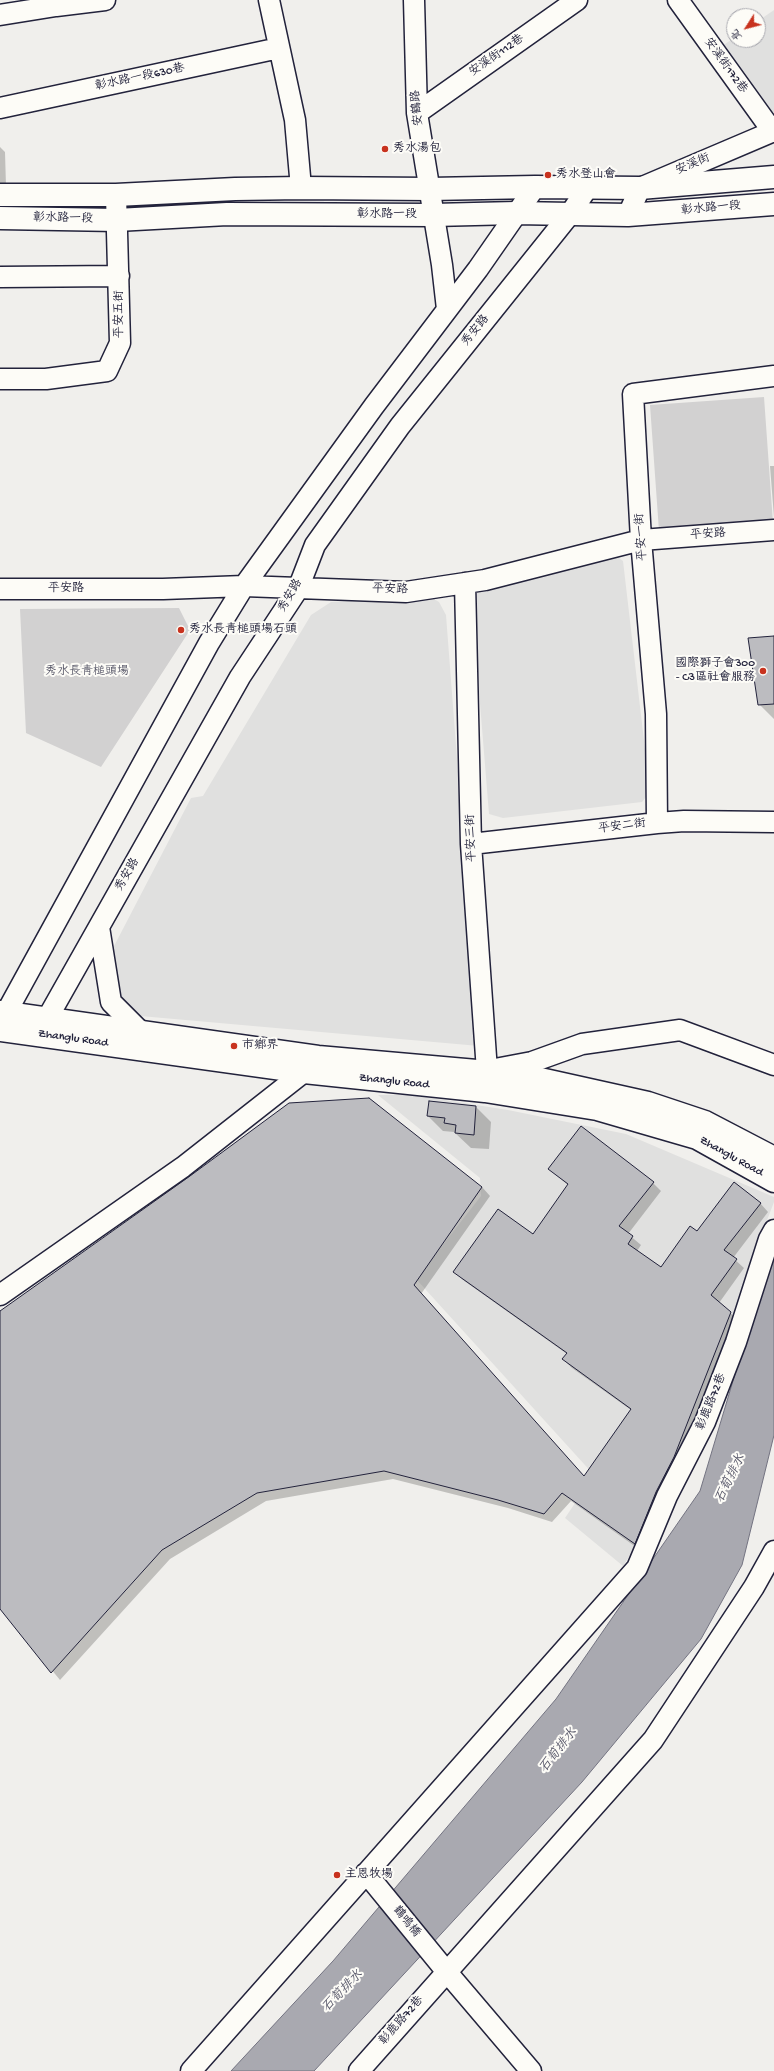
<!DOCTYPE html>
<html>
<head>
<meta charset="utf-8">
<style>
  body { margin:0 }
  #map { position:relative; width:774px; height:2071px; overflow:hidden; background:#f0efec; font-family:"Gochi Hand","LXGW WenKai TC",sans-serif }
  canvas { display:block }
  .north { position:absolute; left:726px; top:8px; width:40px; height:40px; box-sizing:border-box; background:#fdfcf7; border:1px solid #a5a5ac; border-radius:50%; rotate:234deg; font-size:11px; font-weight:700; line-height:16px; text-align:center; color:#22223b }
  .north::after { content:''; display:block; margin:auto; width:14px; height:18px; background:#c8321e; clip-path:polygon(50% 0,100% 100%,50% 72%,0 100%) }
</style>
</head>
<body>
<div id="map">
<canvas width="774" height="2071"></canvas>
<div class="north">北</div>
</div>
<script>
const g = document.querySelector('canvas').getContext('2d');
g.lineJoin = 'round';
function paint(path, color) { g.fillStyle = color; g.fill(path, 'evenodd'); }
const shape = rows => new Path2D(rows.map(r => 'M' + r).join(''));
function stroke(path, color, width, dash) { g.strokeStyle = color; g.lineWidth = width; g.lineCap = dash ? 'butt' : 'round'; g.setLineDash(dash || []); g.stroke(path); }
function drawText(font, color, halo, rows, align = 'center') {
  g.font = font + ' "Gochi Hand","LXGW WenKai TC",sans-serif'; g.lineWidth = 4; g.setLineDash([]); g.textBaseline = 'middle'; g.strokeStyle = halo; g.fillStyle = color; for (const [text, x, y, turn = 0] of rows) {
    g.save(); g.translate(x, y); g.rotate((+turn || 0) * Math.PI / 180); g.textAlign = isNaN(turn) ? turn : align; if (halo) g.strokeText(text, 0, 0); g.fillText(text, 0, 0); g.restore();
  }
}
paint(shape([
  [774,10,774,112,769,112,722,46,734,38,734,40,758,40,758,21],
  [615,555,623,561,650,792,642,802,503,818,489,814,471,593],
  [429,596,439,602,446,615,479,1046,129,1015,121,1007,112,950,191,798,203,796,311,615,331,602],
  [378,1095,413,1095,508,1110,626,1134,774,1197,774,1202,748,1270,726,1348,698,1427,641,1538,623,1566,565,1518,594,1475,416,1279,481,1196,480,1178]
]), '#e0e0df');
paint(shape([
  [764,397,773,523,659,531,650,405],
  [179,608,190,630,101,767,26,733,20,609]
]), '#d2d1d1');
const water = shape([
  [774,1244,774,1435,742,1565,701,1639,582,1782,314,2071,231,2071,333,1961,556,1699,700,1491,774,1244]
]);
paint(water, '#a9a9b0');
stroke(water, '#737381', 1);
paint(shape([
  [0,147,5,152,6,186,0,186],
  [770,466,774,466,774,517],
  [774,637,774,719,759,704],
  [476,1107,491,1122,489,1149,471,1148,454,1132,443,1131,428,1116],
  [549,1169,653,1183,661,1191,628,1234,641,1245,637,1251,661,1268,697,1232,760,1203,768,1212,733,1258,744,1268,719,1303,739,1321,643,1552,571,1501,552,1522,508,1508,393,1479,266,1501,170,1559,60,1680,0,1607,0,1313,482,1187,490,1196,421,1294,584,1477,631,1410,572,1368,563,1359,567,1354,463,1280,455,1272,534,1235,568,1185]
]), '#0003');
const building = shape([
  [774,636,774,704,758,705,748,638,774,636],
  [369,1098,482,1187,414,1285,584,1476,631,1409,562,1359,567,1353,453,1272,498,1209,533,1234,568,1184,548,1169,581,1126,654,1182,619,1226,633,1236,628,1244,661,1267,690,1226,697,1231,734,1182,761,1203,724,1250,737,1259,711,1295,731,1312,674,1457,656,1492,635,1544,562,1493,544,1514,498,1500,384,1471,257,1493,162,1550,51,1673,0,1609,0,1311,190,1176,289,1103,369,1098],
  [429,1101,476,1106,474,1135,455,1133,456,1125,444,1123,445,1118,427,1116,429,1101]
]);
paint(building, '#bcbcc0');
stroke(building, '#22223b', 1);
const minor = shape([
  [269,0,295,120,301,188],
  [414,0,417,113,442,265,447,309],
  [678,0,773,132],
  [0,15,56,6,105,0],
  [0,108,279,48],
  [417,113,577,0],
  [628,215,640,188,774,131],
  [0,277,119,276],
  [0,379,46,379,107,371,120,343,116,195],
  [465,583,471,844,487,1071,485,1088],
  [0,589,163,589,244,586,406,592,485,580,641,540,774,530],
  [657,823,656,714,641,540,633,394,774,376],
  [471,844,657,823,684,821,774,822],
  [99,927,111,1002,141,1032],
  [0,1024,209,643,244,586,374,406,478,269,535,187],
  [39,1033,240,677,298,589,315,545,400,426,570,214,588,187],
  [495,1069,532,1062,582,1044,680,1030,774,1065],
  [0,1295,183,1167,304,1072,311,1064],
  [366,1873,446,1971,531,2071],
  [191,2071,637,1568,667,1496,705,1422,736,1342,769,1239,774,1230],
  [359,2071,653,1740,754,1587,774,1551]
]);
const major = shape([
  [0,195,116,195,235,189,301,188,430,189,535,187,640,188,774,177],
  [0,218,117,220,227,214,433,215,516,213,628,215,774,204],
  [0,1012,318,1057,522,1075,648,1103,705,1122,774,1158],
  [0,1030,304,1072,485,1091,597,1109,697,1138,774,1181]
]);
stroke(minor, '#22223b', 23);
stroke(major, '#22223b', 25);
stroke(minor, '#fdfcf7', 20);
stroke(major, '#fdfcf7', 22);
for (const [x, y, r, color] of [
  [385,149,4,"#c8321e"],
  [548,175,4,"#c8321e"],
  [181,630,4,"#c8321e"],
  [763,671,4,"#c8321e"],
  [234,1046,4,"#c8321e"],
  [337,1875,4,"#c8321e"]
]) { const dot = new Path2D(); dot.arc(x, y, r, 0, 2 * Math.PI); g.fillStyle = color; g.fill(dot); stroke(dot, '#fdfcf7', 1.5); }
drawText('12px', '#22223b', '#fdfcf7', [
  ["安溪街112巷",497,56,-35],
  ["安溪街172巷",725,66,54],
  ["彰水路一段630巷",140,78,-12],
  ["安鶴路",418,108,-95],
  ["安溪街",693,165,-23],
  ["彰水路一段",711,209,-5],
  ["彰水路一段",387,215],
  ["彰水路一段",63,219,1],
  ["平安五街",120,314,-90],
  ["秀安路",476,331,-51],
  ["平安路",708,535,-4],
  ["平安一街",642,537,-94],
  ["平安路",66,589],
  ["平安路",390,590,2],
  ["秀安路",291,596,-60],
  ["平安二街",622,827,-7],
  ["平安三街",472,838,-92],
  ["秀安路",128,875,-60],
  ["Zhanglu Road",73,1039,8],
  ["Zhanglu Road",394,1082,6],
  ["Zhanglu Road",731,1157,29],
  ["彰鹿路72巷",712,1402,-68],
  ["鶴鳴橋",406,1922,51],
  ["彰鹿路72巷",402,2021,-49]
]);
drawText('12px', '#22223b', '#fdfcf7', [
  ["秀水湯包",393,149],
  ["秀水登山會",556,175],
  ["秀水長青槌頭場石頭",189,630],
  ["國際獅子會300",755,664,"right"],
  ["- C3區社會服務",755,678,"right"],
  ["市鄉界",242,1046],
  ["主恩牧場",345,1875]
], 'left');
drawText('12px', '#575768', '#fdfcf7', [
  ["秀水長青槌頭場",87,672]
]);
drawText('italic 13px', '#58586a', '#fdfcf7', [
  ["石筍排水",731,1479,-64],
  ["石筍排水",559,1751,-52],
  ["石筍排水",343,1992,-46]
]);
</script>
</body>
</html>
